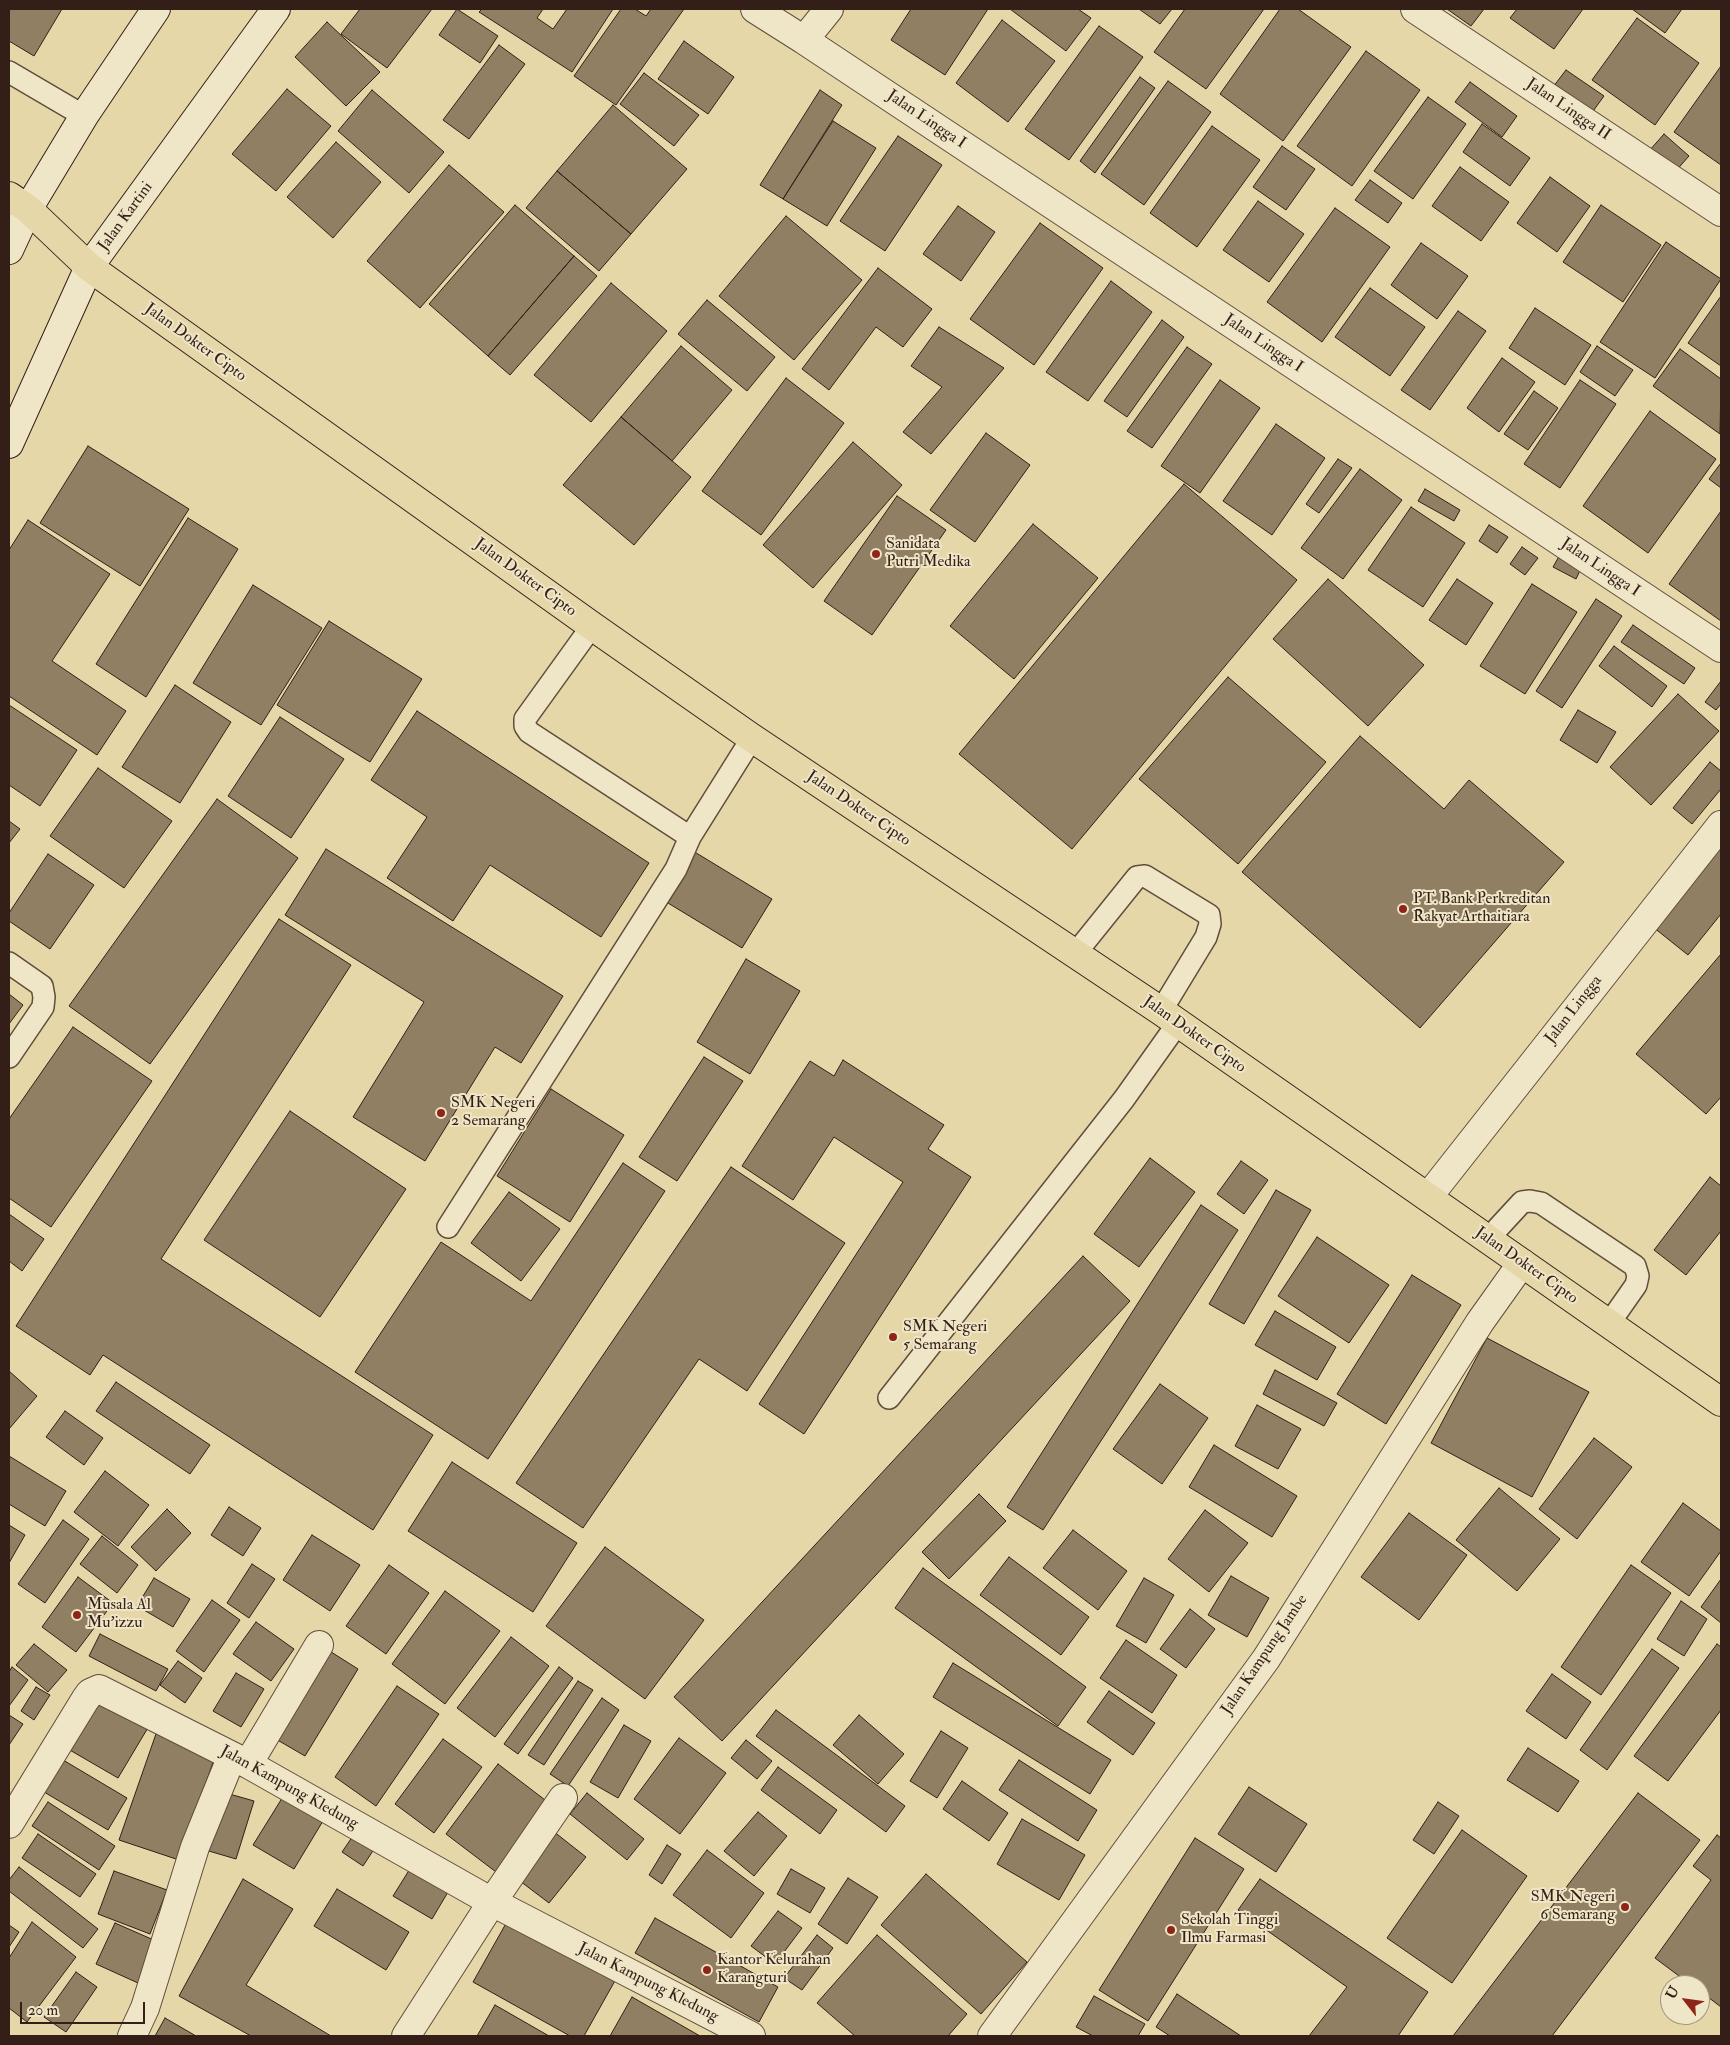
<!DOCTYPE html>
<html>
<head>
<meta charset="utf-8">
<style>
  body { margin:0 }
  #map { position:relative; width:1730px; height:2045px; overflow:hidden; background:#e6d7a9; font-family:"IM FELL Double Pica",serif }
  canvas { display:block }
  .frame { position:absolute; inset:0; border:10px solid #331f17; pointer-events:none }
  .north { position:absolute; left:1660px; top:1975px; width:50px; height:50px; box-sizing:border-box; background:#efe5c7; border:1px solid #a49681; border-radius:50%; rotate:300deg; font-size:14px; font-weight:700; line-height:20px; text-align:center; color:#331f17 }
  .north::after { content:''; display:block; margin:auto; width:18px; height:22px; background:#8f2418; clip-path:polygon(50% 0,100% 100%,50% 72%,0 100%) }
  .scale { position:absolute; left:20px; top:2002px; width:125px; height:22px; box-sizing:border-box; border:2px solid #331f17; border-top:0; padding-left:6px; font-size:15px; line-height:18px; white-space:nowrap; color:#331f17; -webkit-text-stroke:4px #efe5c7; paint-order:stroke }
</style>
</head>
<body>
<div id="map">
<canvas width="1730" height="2045"></canvas>
<div class="frame"></div>
<div class="north">U</div>
<div class="scale">20 m</div>
</div>
<script>
const g = document.querySelector('canvas').getContext('2d');
g.lineJoin = 'round';
function paint(path, color) { g.fillStyle = color; g.fill(path, 'evenodd'); }
const shape = rows => new Path2D(rows.map(r => 'M' + r).join(''));
function stroke(path, color, width, dash) { g.strokeStyle = color; g.lineWidth = width; g.lineCap = dash ? 'butt' : 'round'; g.setLineDash(dash || []); g.stroke(path); }
function drawText(font, color, halo, rows, align = 'center') {
  g.font = font + ' "IM FELL Double Pica",serif'; g.lineWidth = 4; g.setLineDash([]); g.textBaseline = 'middle'; g.strokeStyle = halo; g.fillStyle = color; for (const [text, x, y, turn = 0] of rows) {
    g.save(); g.translate(x, y); g.rotate((+turn || 0) * Math.PI / 180); g.textAlign = isNaN(turn) ? turn : align; if (halo) g.strokeText(text, 0, 0); g.fillText(text, 0, 0); g.restore();
  }
}
const building = shape([
  [9,9,62,9,34,56,9,41,9,9],
  [360,9,432,9,387,68,341,34,360,9],
  [457,9,498,36,480,63,439,35,457,9],
  [482,9,543,9,537,18,553,29,567,9,613,9,572,72,479,12,482,9],
  [621,9,635,9,646,16,651,9,684,9,616,105,574,76,621,9],
  [911,9,988,9,945,75,891,40,911,9],
  [1010,9,1078,9,1091,18,1066,51,1010,9],
  [1139,9,1172,9,1160,24,1139,9],
  [1185,9,1264,9,1206,89,1154,52,1185,9],
  [1280,9,1298,9,1351,47,1283,141,1220,94,1280,9],
  [1447,9,1484,9,1471,26,1447,9],
  [1517,9,1583,9,1554,49,1510,18,1517,9],
  [1632,9,1682,9,1665,33,1632,9],
  [1637,18,1699,63,1655,125,1592,80,1637,18],
  [1002,20,1055,61,1008,122,956,83,1002,20],
  [327,22,380,72,346,106,295,57,327,22],
  [1099,26,1143,57,1069,160,1025,129,1099,26],
  [684,41,734,77,708,114,658,79,684,41],
  [499,45,525,64,469,139,443,120,499,45],
  [1366,51,1420,90,1352,186,1297,146,1366,51],
  [1721,66,1721,165,1674,132,1721,66],
  [1566,70,1604,96,1591,114,1553,87,1566,70],
  [644,73,699,115,674,146,620,104,644,73],
  [1140,77,1155,88,1095,173,1080,161,1140,77],
  [1168,81,1211,112,1144,205,1101,174,1168,81],
  [1470,82,1517,116,1502,137,1455,102,1470,82],
  [287,89,331,126,276,191,232,154,287,89],
  [372,90,444,152,409,193,338,131,372,90],
  [820,90,842,105,783,199,760,185,820,90],
  [1428,97,1466,124,1413,199,1374,171,1428,97],
  [613,105,687,169,631,234,557,171,613,105],
  [833,121,876,148,827,226,783,199,833,121],
  [1482,124,1530,158,1510,186,1463,152,1482,124],
  [1212,126,1260,160,1197,247,1150,213,1212,126],
  [1664,134,1689,156,1674,173,1649,151,1664,134],
  [898,136,942,165,885,251,840,221,898,136],
  [336,142,381,182,333,238,287,197,336,142],
  [1282,146,1315,169,1286,210,1253,187,1282,146],
  [449,165,504,212,420,308,367,261,449,165],
  [1460,167,1509,202,1481,241,1432,206,1460,167],
  [557,171,631,234,599,271,526,208,557,171],
  [1550,177,1590,206,1557,252,1517,223,1550,177],
  [1370,180,1402,203,1388,223,1355,200,1370,180],
  [1258,201,1304,234,1269,282,1223,250,1258,201],
  [515,205,574,256,488,356,429,304,515,205],
  [1601,205,1661,245,1623,302,1563,262,1601,205],
  [958,206,995,232,961,281,923,254,958,206],
  [1335,208,1390,247,1322,342,1267,302,1335,208],
  [786,216,862,280,794,360,719,296,786,216],
  [1040,223,1103,268,1034,365,970,319,1040,223],
  [1666,242,1721,279,1655,378,1600,342,1666,242],
  [1421,243,1468,276,1437,319,1391,285,1421,243],
  [574,256,597,276,510,375,488,356,574,256],
  [878,268,932,309,903,347,876,327,829,390,802,369,878,268],
  [1111,281,1152,312,1088,401,1046,372,1111,281],
  [611,283,667,331,591,422,534,375,611,283],
  [1370,288,1425,327,1390,376,1335,337,1370,288],
  [1721,296,1721,366,1688,343,1721,296],
  [707,300,775,357,747,391,678,334,707,300],
  [1535,308,1591,345,1565,385,1509,348,1535,308],
  [1458,311,1486,331,1430,410,1401,390,1458,311],
  [1162,320,1184,337,1127,417,1104,401,1162,320],
  [939,327,1004,368,931,454,903,432,942,387,911,366,939,327],
  [681,346,732,390,672,461,621,417,681,346],
  [1597,346,1633,370,1615,396,1580,372,1597,346],
  [1187,347,1212,364,1152,448,1127,431,1187,347],
  [1680,349,1721,379,1720,434,1653,386,1680,349],
  [1502,358,1535,382,1499,432,1467,408,1502,358],
  [786,378,844,423,761,535,702,491,786,378],
  [1220,380,1260,408,1200,493,1161,466,1220,380],
  [1580,380,1616,404,1560,488,1524,464,1580,380],
  [1534,391,1558,408,1528,450,1504,434,1534,391],
  [1650,411,1716,459,1648,553,1583,506,1650,411],
  [621,417,691,477,634,545,563,485,621,417],
  [1276,424,1325,458,1272,535,1223,501,1276,424],
  [986,433,1030,465,975,542,930,510,986,433],
  [853,442,902,485,813,588,763,545,853,442],
  [88,446,189,509,140,586,40,523,88,446],
  [1338,459,1352,468,1319,513,1306,504,1338,459],
  [1721,463,1721,488,1709,479,1721,463],
  [1360,469,1402,500,1343,579,1301,548,1360,469],
  [1184,484,1297,580,1072,849,959,754,1184,484],
  [1425,489,1460,510,1454,521,1418,501,1425,489],
  [897,496,946,530,872,635,824,601,897,496],
  [1411,507,1465,543,1423,607,1368,570,1411,507],
  [1721,511,1721,621,1669,584,1721,511],
  [188,518,238,549,146,697,96,664,188,518],
  [28,520,110,574,52,661,126,711,97,755,9,696,9,550,28,520],
  [1033,524,1098,578,1014,679,950,626,1033,524],
  [1489,525,1508,537,1497,553,1479,541,1489,525],
  [1522,547,1538,558,1525,575,1510,564,1522,547],
  [1562,551,1584,562,1576,579,1553,567,1562,551],
  [1328,579,1424,665,1368,726,1273,639,1328,579],
  [1457,579,1493,603,1466,645,1429,620,1457,579],
  [1532,584,1577,612,1525,694,1480,666,1532,584],
  [253,585,322,628,261,725,193,683,253,585],
  [1596,599,1622,616,1562,708,1536,691,1596,599],
  [329,621,422,679,370,762,277,705,329,621],
  [1633,625,1695,668,1684,684,1621,642,1633,625],
  [1614,646,1667,686,1652,707,1599,666,1614,646],
  [1228,677,1326,762,1238,864,1139,779,1228,677],
  [1721,681,1721,704,1716,710,1705,702,1721,681],
  [175,685,231,722,180,803,122,767,175,685],
  [1678,694,1719,731,1651,805,1610,767,1678,694],
  [9,705,77,750,40,806,9,785,9,705],
  [1578,710,1616,732,1597,763,1560,740,1578,710],
  [417,711,649,863,601,937,490,865,453,921,387,878,427,817,371,780,417,711],
  [280,717,344,759,291,838,228,796,280,717],
  [1360,736,1444,809,1469,780,1564,862,1420,1028,1242,872,1360,736],
  [1710,762,1721,771,1721,789,1692,824,1673,808,1710,762],
  [98,768,172,821,124,888,50,836,98,768],
  [217,799,298,858,150,1064,69,1006,217,799],
  [9,821,20,829,9,843,9,821],
  [1721,841,1721,914,1688,955,1653,927,1721,841],
  [326,849,563,996,521,1063,495,1047,425,1161,353,1117,424,1002,285,915,326,849],
  [693,851,772,899,742,948,663,900,693,851],
  [48,854,94,885,50,949,9,921,9,913,48,854],
  [279,919,351,965,161,1259,433,1435,373,1530,103,1355,90,1375,16,1326,279,919],
  [1721,954,1721,1097,1706,1114,1636,1054,1721,954],
  [746,959,800,991,750,1074,697,1042,746,959],
  [9,994,23,1005,9,1024,9,994],
  [73,1027,152,1081,51,1227,9,1198,9,1119,73,1027],
  [704,1057,743,1081,677,1181,639,1157,704,1057],
  [843,1060,944,1125,928,1149,971,1177,804,1434,759,1404,903,1182,834,1137,793,1200,742,1166,810,1061,834,1076,843,1060],
  [551,1089,624,1135,570,1222,497,1176,551,1089],
  [290,1111,406,1189,320,1317,204,1240,290,1111],
  [1150,1158,1195,1192,1139,1267,1094,1234,1150,1158],
  [1241,1161,1268,1180,1244,1214,1217,1194,1241,1161],
  [623,1163,665,1191,488,1459,355,1372,441,1242,531,1301,623,1163],
  [731,1167,845,1243,747,1391,699,1359,583,1528,516,1483,731,1167],
  [1710,1177,1721,1186,1721,1231,1686,1275,1654,1250,1710,1177],
  [1276,1190,1311,1210,1244,1324,1209,1304,1276,1190],
  [509,1192,560,1229,521,1281,471,1243,509,1192],
  [1201,1205,1238,1230,1043,1530,1007,1507,1201,1205],
  [9,1214,44,1239,22,1271,9,1261,9,1214],
  [1317,1237,1389,1285,1349,1343,1278,1296,1317,1237],
  [1083,1256,1130,1301,722,1741,674,1697,1083,1256],
  [1412,1275,1461,1305,1386,1424,1337,1394,1412,1275],
  [1275,1311,1336,1347,1317,1380,1255,1345,1275,1311],
  [1487,1338,1589,1392,1532,1497,1431,1443,1487,1338],
  [1275,1370,1337,1403,1324,1426,1263,1394,1275,1370],
  [9,1371,37,1396,9,1429,9,1371],
  [116,1382,210,1445,190,1474,96,1411,116,1382],
  [1160,1384,1208,1418,1162,1484,1113,1449,1160,1384],
  [1257,1405,1301,1429,1278,1469,1235,1446,1257,1405],
  [65,1411,103,1438,84,1465,46,1437,65,1411],
  [1594,1438,1632,1467,1577,1539,1539,1509,1594,1438],
  [1214,1445,1297,1496,1272,1537,1189,1487,1214,1445],
  [9,1456,66,1491,45,1526,9,1504,9,1456],
  [452,1462,577,1543,533,1612,408,1531,452,1462],
  [105,1471,149,1505,118,1546,74,1512,105,1471],
  [1499,1488,1560,1539,1517,1591,1456,1540,1499,1488],
  [979,1494,1006,1521,949,1579,922,1552,979,1494],
  [1683,1503,1721,1531,1721,1551,1689,1596,1641,1562,1683,1503],
  [229,1507,261,1528,243,1556,211,1535,229,1507],
  [167,1509,191,1533,156,1571,131,1547,167,1509],
  [1205,1510,1248,1543,1209,1592,1168,1559,1205,1510],
  [1409,1513,1467,1555,1419,1620,1361,1577,1409,1513],
  [63,1520,89,1539,45,1603,18,1584,63,1520],
  [9,1525,25,1535,9,1563,9,1525],
  [1073,1530,1127,1571,1098,1610,1043,1568,1073,1530],
  [312,1535,360,1565,330,1611,283,1580,312,1535],
  [102,1536,138,1565,117,1593,80,1564,102,1536],
  [605,1547,704,1620,645,1699,546,1626,605,1547],
  [1009,1557,1089,1617,1061,1655,980,1595,1009,1557],
  [252,1564,275,1579,249,1618,227,1603,252,1564],
  [389,1565,429,1593,386,1654,346,1626,389,1565],
  [1631,1565,1671,1593,1601,1695,1561,1667,1631,1565],
  [923,1568,1086,1687,1058,1726,895,1608,923,1568],
  [1231,1576,1269,1598,1247,1637,1208,1615,1231,1576],
  [78,1577,113,1603,76,1652,42,1627,78,1577],
  [154,1578,190,1599,173,1627,137,1606,154,1578],
  [1144,1578,1174,1595,1146,1643,1116,1626,1144,1578],
  [1721,1579,1721,1623,1701,1607,1721,1579],
  [445,1591,500,1631,445,1704,392,1664,445,1591],
  [212,1600,240,1620,204,1672,176,1651,212,1600],
  [1681,1601,1707,1619,1684,1656,1657,1639,1681,1601],
  [1190,1609,1215,1629,1186,1668,1160,1649,1190,1609],
  [256,1622,294,1649,271,1681,233,1654,256,1622],
  [100,1634,168,1669,156,1691,89,1656,100,1634],
  [511,1637,549,1666,495,1737,457,1708,511,1637],
  [309,1638,358,1669,305,1756,255,1727,309,1638],
  [1126,1640,1177,1675,1152,1713,1100,1678,1126,1640],
  [34,1644,67,1670,48,1692,16,1665,34,1644],
  [1717,1644,1721,1647,1721,1710,1668,1781,1634,1756,1717,1644],
  [1652,1649,1679,1668,1607,1770,1580,1750,1652,1649],
  [178,1661,202,1678,185,1703,160,1685,178,1661],
  [953,1663,1111,1760,1090,1794,933,1697,953,1663],
  [12,1667,28,1680,9,1706,9,1672,12,1667],
  [559,1667,573,1678,518,1754,504,1744,559,1667],
  [236,1673,264,1689,241,1727,213,1711,236,1673],
  [1552,1674,1591,1702,1566,1739,1526,1711,1552,1674],
  [578,1681,593,1690,544,1765,528,1755,578,1681],
  [397,1686,439,1714,376,1806,335,1777,397,1686],
  [36,1687,50,1695,34,1720,21,1711,36,1687],
  [1109,1691,1155,1723,1133,1755,1087,1722,1109,1691],
  [99,1696,149,1726,118,1778,68,1749,99,1696],
  [602,1698,619,1710,568,1786,550,1774,602,1698],
  [776,1710,905,1806,886,1832,756,1736,776,1710],
  [9,1715,23,1724,9,1745,9,1715],
  [859,1715,904,1754,878,1784,833,1745,859,1715],
  [624,1725,651,1741,618,1798,590,1782,624,1725],
  [157,1731,217,1751,179,1860,119,1840,157,1731],
  [941,1731,968,1748,937,1798,910,1781,941,1731],
  [679,1738,726,1773,680,1834,634,1799,679,1738],
  [443,1739,482,1767,434,1833,395,1804,443,1739],
  [746,1740,772,1761,757,1779,731,1758,746,1740],
  [1528,1748,1579,1781,1558,1812,1507,1780,1528,1748],
  [58,1757,127,1798,108,1830,39,1789,58,1757],
  [1019,1760,1097,1810,1078,1841,999,1790,1019,1760],
  [498,1764,549,1803,496,1872,446,1834,498,1764],
  [778,1767,837,1810,820,1834,761,1790,778,1767],
  [962,1781,1008,1813,989,1841,943,1809,962,1781],
  [289,1787,329,1811,294,1869,253,1845,289,1787],
  [1249,1787,1307,1824,1276,1872,1218,1834,1249,1787],
  [219,1791,254,1801,236,1859,202,1849,219,1791],
  [587,1793,644,1839,627,1860,570,1814,587,1793],
  [1638,1793,1700,1840,1552,2036,1453,2036,1638,1793],
  [48,1802,115,1846,99,1870,32,1826,48,1802],
  [1438,1802,1459,1816,1434,1854,1413,1840,1438,1802],
  [758,1812,787,1836,754,1876,724,1851,758,1812],
  [1022,1819,1085,1855,1059,1900,997,1864,1022,1819],
  [359,1827,380,1840,363,1866,342,1852,359,1827],
  [1462,1830,1527,1876,1452,1983,1387,1938,1462,1830],
  [553,1831,586,1857,549,1903,516,1878,553,1831],
  [38,1834,96,1874,80,1897,22,1858,38,1834],
  [1717,1835,1721,1838,1721,2007,1700,1991,1700,1985,1691,1985,1655,1958,1711,1880,1693,1866,1717,1835],
  [1195,1838,1244,1869,1148,2021,1099,1990,1195,1838],
  [667,1845,681,1854,662,1884,649,1875,667,1845],
  [707,1850,764,1893,731,1938,673,1895,707,1850],
  [413,1864,451,1887,432,1919,393,1896,413,1864],
  [19,1867,98,1929,83,1948,9,1891,9,1880,19,1867],
  [791,1869,825,1888,810,1913,777,1894,791,1869],
  [114,1871,167,1890,150,1934,98,1914,114,1871],
  [926,1874,1027,1962,981,2014,881,1925,926,1874],
  [848,1878,878,1897,847,1944,818,1924,848,1878],
  [243,1879,293,1909,246,1985,331,2036,251,2036,179,1996,243,1879],
  [1260,1879,1428,1992,1398,2036,1309,2036,1347,1987,1238,1910,1260,1879],
  [337,1889,409,1932,386,1970,314,1926,337,1889],
  [513,1911,621,1970,584,2036,570,2036,473,1982,513,1911],
  [778,1911,802,1928,775,1964,751,1946,778,1911],
  [655,1918,778,1987,759,2022,635,1953,655,1918],
  [32,1922,76,1957,27,2022,9,2008,9,1958,32,1922],
  [115,1923,156,1941,138,1983,96,1964,115,1923],
  [9,1925,19,1932,9,1947,9,1925],
  [817,1935,833,1948,802,1990,784,1978,817,1935],
  [877,1935,967,2014,948,2036,855,2036,817,2003,877,1935],
  [76,1972,97,1987,66,2032,44,2017,76,1972],
  [1177,1994,1241,2036,1170,2036,1156,2027,1177,1994],
  [1094,1996,1145,2024,1138,2036,1093,2036,1076,2027,1094,1996],
  [632,1997,700,2036,610,2036,632,1997],
  [495,2005,549,2036,477,2036,495,2005],
  [165,2018,196,2036,155,2036,165,2018]
]);
paint(building, '#907f63');
stroke(building, '#331f17', 1);
const lane = shape([
  [9,72,84,116],
  [592,626,525,719,525,726,529,732,690,837],
  [1075,954,1137,877,1145,876,1209,915,1210,924,1206,937,1161,1011],
  [9,963,42,986,44,997,43,1007,9,1057],
  [448,1227,676,869,690,837,752,738],
  [1491,1241,1498,1228,1522,1202,1530,1201,1541,1203,1635,1266,1638,1276,1636,1285,1608,1325],
  [889,1398,1124,1099,1178,1023]
]);
const street = shape([
  [755,9,804,40,829,9],
  [1415,9,1721,212],
  [804,40,1721,648],
  [1428,1197,1721,825],
  [248,1764,319,1645],
  [9,1824,85,1700,90,1693,99,1689,248,1764,492,1902,751,2036],
  [132,2036,145,2008,195,1847,232,1756],
  [406,2036,492,1902,563,1798],
  [992,2036,1266,1659,1480,1322,1522,1263]
]);
const secondary = shape([
  [9,250,28,209,84,116,156,9],
  [9,444,89,267,276,9]
]);
const highway = shape([
  [9,196,28,209,89,267,592,626,752,738,1161,1011,1721,1402]
]);
stroke(lane, '#604d3c', 24);
stroke(street, '#604d3c', 30);
stroke(secondary, '#331f17', 30);
stroke(highway, '#331f17', 30);
stroke(lane, '#efe5c7', 21);
stroke(street, '#efe5c7', 28);
stroke(secondary, '#efe5c7', 28);
stroke(highway, '#e6d7a9', 28);
for (const [x, y, r, color] of [
  [876,554,5,"#8f2418"],
  [1403,909,5,"#8f2418"],
  [441,1113,5,"#8f2418"],
  [893,1337,5,"#8f2418"],
  [77,1615,5,"#8f2418"],
  [1625,1907,5,"#8f2418"],
  [1171,1930,5,"#8f2418"],
  [707,1970,5,"#8f2418"]
]) { const dot = new Path2D(); dot.arc(x, y, r, 0, 2 * Math.PI); g.fillStyle = color; g.fill(dot); stroke(dot, '#efe5c7', 2); }
drawText('16px', '#331f17', '#efe5c7', [
  ["Jalan Lingga II",1568,110,34],
  ["Jalan Lingga I",926,120,34],
  ["Jalan Kartini",126,217,-54],
  ["Jalan Dokter Cipto",195,343,36],
  ["Jalan Lingga I",1263,344,34],
  ["Jalan Lingga I",1600,568,34],
  ["Jalan Dokter Cipto",525,578,36],
  ["Jalan Dokter Cipto",858,809,34],
  ["Jalan Lingga",1574,1010,-52],
  ["Jalan Dokter Cipto",1194,1035,35],
  ["Jalan Dokter Cipto",1526,1266,35],
  ["Jalan Kampung Jambe",1265,1655,-56],
  ["Jalan Kampung Kledung",289,1788,29],
  ["Jalan Kampung Kledung",648,1983,27]
]);
drawText('16px', '#331f17', '#efe5c7', [
  ["Sanidata",886,545],
  ["Putri Medika",886,563],
  ["PT. Bank Perkreditan",1413,900],
  ["Rakyat Arthaitiara",1413,918],
  ["SMK Negeri",451,1104],
  ["2 Semarang",451,1122],
  ["SMK Negeri",903,1328],
  ["5 Semarang",903,1346],
  ["Musala Al",87,1606],
  ["Mu'izzu",87,1624],
  ["SMK Negeri",1615,1898,"right"],
  ["6 Semarang",1615,1916,"right"],
  ["Sekolah Tinggi",1181,1921],
  ["Ilmu Farmasi",1181,1939],
  ["Kantor Kelurahan",717,1961],
  ["Karangturi",717,1979]
], 'left');
</script>
</body>
</html>
